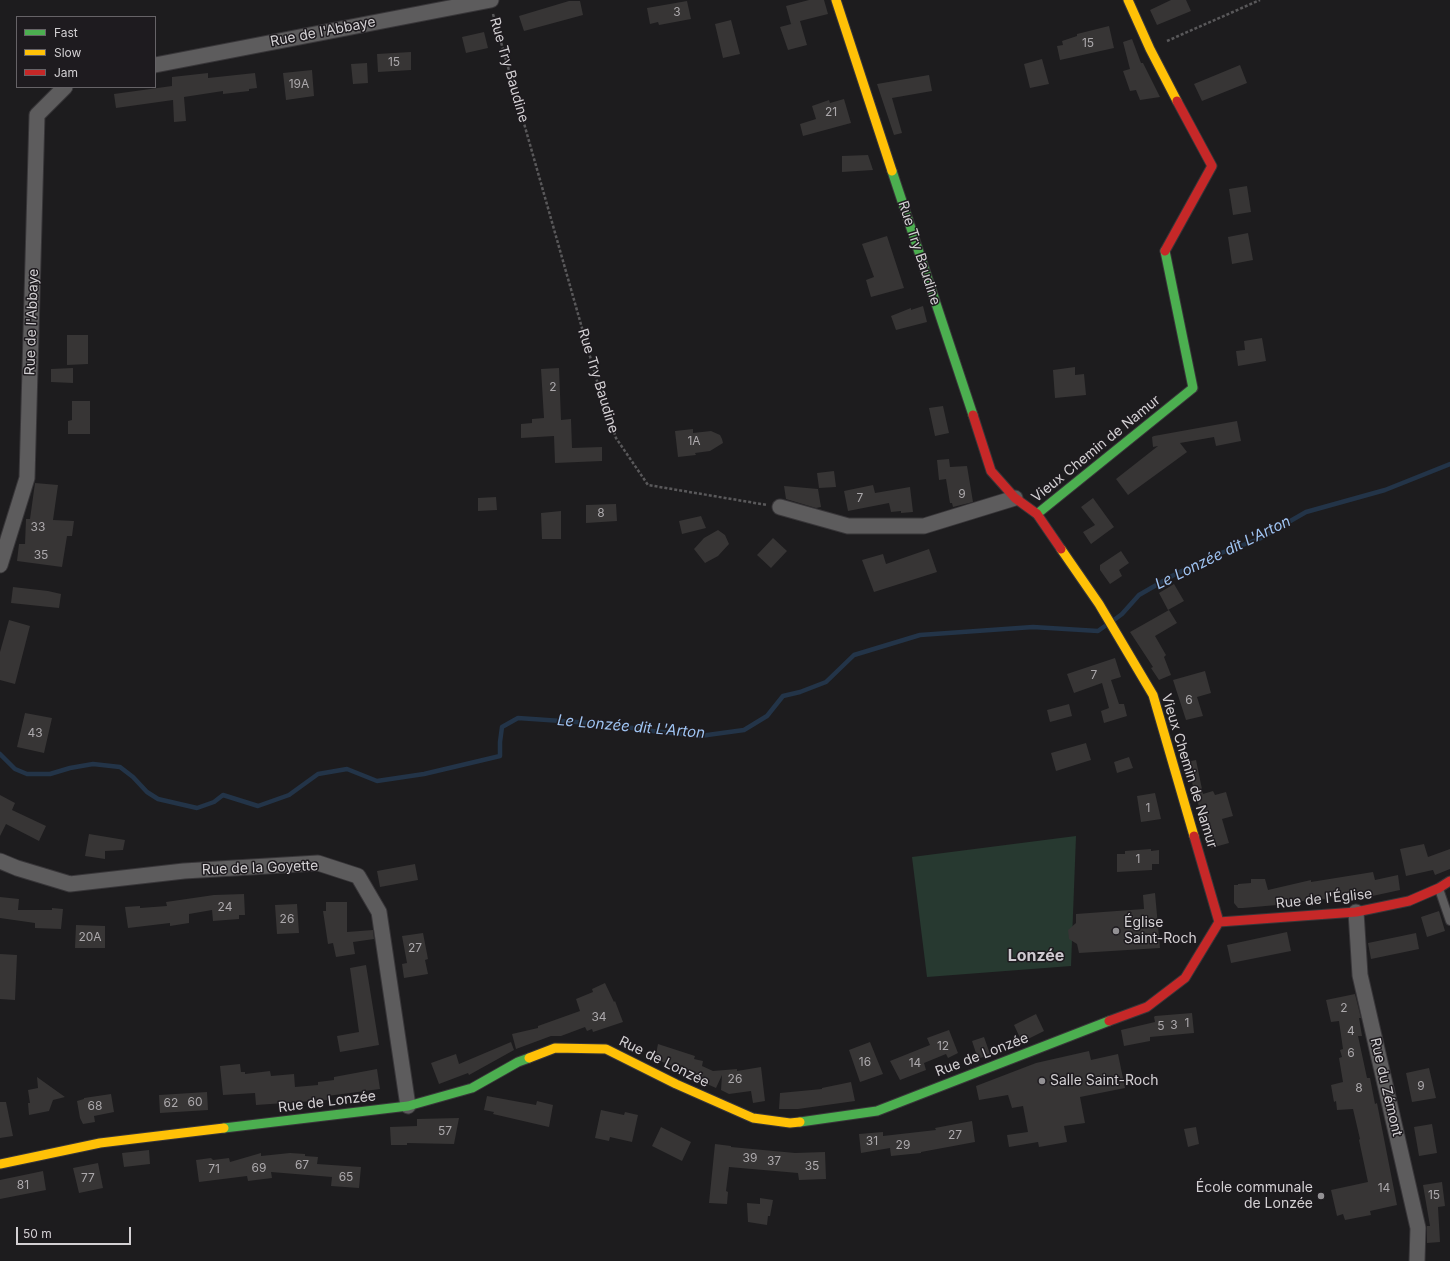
<!DOCTYPE html>
<html>
<head>
<meta charset="utf-8">
<style>
  body { margin:0 }
  #map { position:relative; width:1450px; height:1261px; overflow:hidden; background:#1d1c1e; font-family:Inter,sans-serif }
  canvas { display:block }
  .legend { position:absolute; left:16px; top:16px; width:140px; height:72px; box-sizing:border-box; background:#1e1b1f; border:1px solid #666367; margin:0; padding:5px 7px; list-style:none; font-size:12px; color:#d3d0d3 }
  .legend li { display:flex; align-items:center; gap:8px; height:20px }
  .legend b { width:20px; border:1px solid #666367 }
  .scale { position:absolute; left:16px; top:1227px; width:115px; height:18px; box-sizing:border-box; border:2px solid #d3d0d3; border-top:0; padding-left:5px; font-size:12px; line-height:14px; white-space:nowrap; color:#d3d0d3; -webkit-text-stroke:3px #1e1b1f; paint-order:stroke }
</style>
</head>
<body>
<div id="map">
<canvas width="1450" height="1261"></canvas>
<ul class="legend">
<li><b style="height:5px;background:#4caf50"></b>Fast</li>
<li><b style="height:5px;background:#ffc107"></b>Slow</li>
<li><b style="height:5px;background:#c62828"></b>Jam</li>
</ul>
<div class="scale">50 m</div>
</div>
<script>
const g = document.querySelector('canvas').getContext('2d');
g.lineJoin = 'round';
function paint(path, color) { g.fillStyle = color; g.fill(path, 'evenodd'); }
const shape = rows => new Path2D(rows.map(r => 'M' + r).join(''));
function stroke(path, color, width, dash) { g.strokeStyle = color; g.lineWidth = width; g.lineCap = dash ? 'butt' : 'round'; g.setLineDash(dash || []); g.stroke(path); }
function drawText(font, color, halo, rows, align = 'center') {
  g.font = font + ' Inter,sans-serif'; g.lineWidth = 3; g.setLineDash([]); g.textBaseline = 'middle'; g.strokeStyle = halo; g.fillStyle = color; for (const [text, x, y, turn = 0] of rows) {
    g.save(); g.translate(x, y); g.rotate((+turn || 0) * Math.PI / 180); g.textAlign = isNaN(turn) ? turn : align; if (halo) g.strokeText(text, 0, 0); g.fillText(text, 0, 0); g.restore();
  }
}
paint(shape([
  [1076,836,1071,966,927,977,912,857]
]), '#273930');
stroke(shape([
  [1114,620,1122,614,1139,595,1172,576,1210,557,1259,539,1306,512,1385,490,1450,464],
  [0,754,15,769,27,774,50,774,70,768,93,764,120,767,133,777,147,792,158,799,197,808,214,802,223,795,258,806,289,795,318,774,347,769,377,781,424,774,500,756,500,742,502,727,518,718,605,724,653,731,700,736,744,730,767,716,783,696,800,692,826,682,854,655,920,635,1033,627,1098,631,1105,626]
]), '#233448', 4.5);
paint(shape([
  [809,0,824,0,828,14,800,21,807,45,788,50,780,27,795,23,791,24,786,6],
  [1171,0,1186,0,1191,11,1157,25,1150,10],
  [569,1,580,1,583,15,524,31,519,16],
  [687,1,691,19,659,25,658,22,650,24,647,8],
  [731,20,740,54,723,58,715,24],
  [1109,26,1114,48,1060,60,1057,46,1063,45,1062,41,1077,36,1077,34],
  [484,32,488,48,466,53,462,37],
  [1132,39,1141,63,1143,63,1160,97,1140,100,1136,90,1130,91,1123,71,1130,69,1123,42],
  [411,52,411,70,378,72,377,54],
  [1042,59,1049,84,1030,88,1024,64],
  [367,63,368,83,353,84,351,64],
  [1240,65,1247,83,1202,101,1194,84],
  [312,70,314,96,286,100,283,73],
  [208,73,208,78,255,73,257,88,249,89,249,91,223,94,223,91,184,97,186,121,174,122,173,100,116,108,114,94,172,86,172,77],
  [929,75,932,91,892,98,902,133,894,135,877,84],
  [844,99,851,123,803,136,800,124,816,119,812,106,829,100,830,103],
  [868,155,873,170,842,172,842,156],
  [1247,186,1251,212,1233,215,1229,189],
  [1248,233,1253,260,1232,264,1228,237],
  [887,236,904,288,871,297,866,280,874,277,862,244],
  [923,306,927,322,896,330,891,316,911,308,911,310],
  [67,335,88,335,88,364,67,365],
  [1262,338,1266,361,1238,366,1236,351,1245,350,1244,341],
  [1075,367,1075,375,1084,374,1086,395,1055,398,1053,370],
  [73,368,73,383,51,382,51,369],
  [559,368,561,420,571,419,572,448,602,447,602,461,555,463,554,436,521,438,521,424,532,423,532,419,544,418,541,369],
  [72,401,90,401,90,434,68,434,68,421,72,420],
  [943,406,949,433,935,436,929,408],
  [1237,421,1241,441,1216,446,1214,437,1180,443,1187,452,1128,495,1116,479,1158,446,1153,447,1152,437,1154,436],
  [693,429,693,433,711,431,720,435,722,439,723,443,710,451,695,453,696,455,678,457,675,431],
  [949,459,950,467,967,466,973,502,953,507,952,503,950,503,946,479,939,480,937,460],
  [834,471,836,487,819,488,817,473],
  [35,483,58,485,53,520,74,521,72,536,67,536,62,567,17,561,19,544,25,544,26,519,30,519],
  [873,485,875,493,910,487,913,512,901,513,901,511,891,512,889,503,848,511,844,491],
  [784,486,818,489,821,507,816,508,786,499],
  [496,497,497,510,478,511,478,498],
  [1093,498,1114,527,1091,544,1083,532,1095,525,1081,507],
  [616,504,617,521,586,523,586,505],
  [561,511,561,539,542,539,541,513],
  [701,516,706,528,682,534,679,521],
  [718,530,725,535,729,544,718,556,705,563,694,549,704,538],
  [773,538,787,551,771,568,757,555],
  [929,549,937,572,874,592,862,560,883,554,886,564],
  [1121,551,1129,563,1119,570,1122,576,1110,584,1100,570,1100,565],
  [1174,584,1184,601,1168,610,1159,593],
  [13,587,48,591,61,594,59,608,11,603],
  [1169,610,1177,623,1155,636,1166,655,1164,657,1171,675,1159,680,1151,668,1153,667,1130,632],
  [9,620,30,626,15,684,0,680,0,652],
  [1115,658,1121,677,1111,680,1119,704,1124,704,1127,716,1104,723,1101,711,1109,708,1102,683,1074,693,1067,674],
  [1205,671,1211,693,1197,697,1203,716,1186,720,1173,680],
  [1069,704,1072,716,1050,722,1047,710],
  [25,713,52,718,44,753,17,747],
  [1086,743,1091,760,1056,771,1051,753],
  [1129,757,1133,768,1117,773,1114,762],
  [1196,760,1203,794,1213,791,1215,795,1226,792,1233,816,1222,819,1229,843,1211,848,1186,762],
  [1155,793,1161,819,1141,822,1137,796],
  [0,795,15,803,12,810,46,826,39,841,6,824,0,836],
  [89,834,125,840,123,850,105,851,105,859,85,856],
  [1424,844,1428,857,1450,849,1450,869,1435,875,1433,870,1406,876,1400,849],
  [1151,849,1151,851,1159,850,1159,864,1152,864,1152,870,1117,872,1117,854,1125,854,1125,851],
  [415,864,418,880,380,887,377,871],
  [1373,872,1375,880,1398,875,1400,890,1354,900,1349,900,1348,895,1318,900,1318,898,1288,904,1243,908,1238,908,1234,903,1234,885,1238,885,1238,884,1251,883,1251,879,1265,879,1268,890,1311,880,1311,882],
  [1155,893,1160,948,1079,953,1077,944,1069,939,1068,930,1076,923,1076,914,1144,909,1143,895],
  [244,894,245,915,239,915,239,919,213,921,212,910,189,914,189,923,170,926,170,923,128,928,125,907,140,906,140,908,167,906,166,902,214,895],
  [0,897,19,899,18,910,52,910,52,908,63,909,61,929,35,928,35,923,0,918],
  [326,902,347,902,347,932,373,930,374,939,353,942,355,954,336,957,333,943,328,944,323,911,326,911],
  [297,904,299,933,277,934,275,905],
  [1439,911,1445,931,1427,937,1421,917],
  [76,925,105,926,105,948,75,948],
  [1287,932,1291,951,1231,963,1227,945],
  [423,933,428,959,425,960,428,974,404,978,402,964,407,963,402,936],
  [1416,933,1419,949,1371,959,1368,943],
  [0,954,17,955,15,1000,0,999],
  [366,965,379,1045,340,1052,337,1036,359,1032,350,968],
  [605,983,614,1002,615,1001,623,1022,593,1032,592,1029,587,1031,585,1027,561,1036,551,1036,516,1049,512,1034,538,1028,538,1026,580,1011,576,999,593,992,592,989],
  [1355,994,1361,1018,1359,1018,1362,1036,1358,1036,1367,1078,1370,1078,1375,1104,1377,1103,1397,1205,1370,1211,1371,1215,1345,1220,1343,1214,1337,1216,1331,1190,1368,1182,1359,1140,1360,1139,1353,1109,1337,1110,1336,1101,1334,1102,1331,1085,1343,1082,1339,1058,1342,1057,1340,1050,1343,1049,1339,1021,1331,1022,1326,1000],
  [1192,1013,1194,1033,1150,1037,1150,1041,1124,1046,1121,1030,1155,1022,1154,1017,1155,1016],
  [1036,1014,1044,1031,1022,1042,1014,1025],
  [949,1030,958,1053,948,1058,946,1054,924,1063,926,1070,900,1080,890,1061,930,1045,927,1038],
  [984,1037,990,1054,978,1059,972,1041],
  [511,1042,514,1050,469,1075,468,1073,439,1084,431,1063,456,1054,459,1064],
  [870,1042,883,1074,860,1082,849,1050],
  [658,1044,695,1056,694,1059,703,1061,702,1066,713,1071,737,1069,737,1071,761,1067,765,1101,753,1103,751,1091,729,1094,721,1090,722,1075,716,1088,689,1076,690,1073,655,1059],
  [1089,1051,1091,1060,1118,1054,1125,1088,1080,1097,1085,1123,1064,1126,1067,1142,1039,1147,1038,1142,1009,1147,1007,1135,1028,1132,1023,1106,1012,1108,1008,1095,979,1100,976,1086,1036,1063],
  [240,1064,241,1072,245,1072,245,1074,270,1071,271,1076,294,1074,295,1087,318,1085,318,1082,334,1080,334,1077,377,1069,380,1089,327,1096,327,1100,256,1105,255,1093,223,1095,220,1066],
  [1429,1068,1436,1098,1412,1102,1406,1073],
  [37,1077,65,1097,53,1100,49,1111,29,1115,28,1103,30,1103,28,1090,38,1088],
  [851,1082,855,1101,798,1109,779,1109,780,1093,822,1089,822,1088],
  [207,1092,208,1110,160,1113,159,1095],
  [111,1094,114,1112,94,1116,95,1122,83,1124,80,1118,77,1101,84,1099,84,1098],
  [487,1096,536,1105,537,1101,553,1105,549,1127,493,1114,494,1112,484,1110],
  [0,1102,6,1102,13,1136,0,1138],
  [601,1110,624,1115,625,1112,638,1115,632,1142,610,1137,609,1141,595,1138],
  [459,1118,454,1144,407,1143,407,1145,391,1145,390,1127,417,1126,417,1119],
  [972,1121,975,1142,921,1152,921,1153,891,1156,890,1148,861,1153,859,1134,883,1132,883,1136,936,1130,935,1128],
  [1432,1124,1437,1153,1419,1156,1414,1127],
  [661,1127,691,1142,682,1161,652,1146],
  [1196,1127,1199,1144,1188,1147,1184,1129],
  [715,1144,731,1146,731,1147,795,1153,825,1152,826,1179,799,1180,798,1173,729,1167,726,1191,728,1192,727,1204,709,1203],
  [149,1150,150,1164,124,1167,122,1153],
  [261,1153,261,1156,290,1153,305,1154,305,1156,318,1157,317,1164,361,1167,359,1188,331,1186,332,1177,271,1172,272,1178,248,1181,247,1176,199,1182,196,1160,211,1158,213,1160,229,1158,230,1162],
  [98,1163,103,1188,79,1193,73,1168],
  [43,1171,46,1190,0,1199,0,1180],
  [1442,1182,1445,1206,1438,1207,1440,1242,1427,1243,1427,1226,1430,1226,1423,1185],
  [760,1198,773,1200,770,1216,768,1216,767,1225,748,1222,747,1203,760,1204]
]), '#373535');
const lane = shape([
  [1439,889,1450,921]
]);
const street = shape([
  [155,65,491,0],
  [780,507,848,526,924,526,1015,498],
  [0,565,27,478,37,115,65,87],
  [0,861,17,868,70,884,184,871,318,863,358,876,379,912,408,1106],
  [1356,912,1360,975,1418,1228,1417,1261]
]);
const fast = shape([
  [892,171,973,415],
  [1037,514,1193,388,1165,251],
  [800,1122,877,1111,1109,1021],
  [224,1128,408,1106,472,1088,518,1062,529,1058]
]);
const slow = shape([
  [836,0,892,171],
  [1128,0,1150,49,1177,101],
  [1061,549,1099,604,1153,695,1194,836],
  [529,1058,555,1048,606,1049,676,1084,753,1118,790,1123,800,1122],
  [0,1164,100,1143,224,1128]
]);
const jam = shape([
  [1165,251,1212,166,1177,101],
  [973,415,991,471,1015,498,1037,514,1061,549],
  [1194,836,1219,922],
  [1219,922,1356,912,1409,901,1439,888,1450,881],
  [1109,1021,1147,1007,1185,978,1219,922]
]);
stroke(lane, '#383639', 10);
stroke(street, '#383639', 17);
stroke(fast, '#383639', 11);
stroke(slow, '#383639', 11);
stroke(jam, '#383639', 11);
stroke(shape([
  [493,14,597,381,616,438,648,485,767,505],
  [1167,41,1260,0]
]), '#59585a', 2.5, [3, 2]);
stroke(lane, '#5d5c5d', 8);
stroke(street, '#5d5c5d', 15);
stroke(fast, '#4caf50', 9);
stroke(slow, '#ffc107', 9);
stroke(jam, '#c62828', 9);
for (const [x, y, r, color] of [
  [1116,931,4,"#939194"],
  [1042,1081,4,"#939194"],
  [1321,1196,4,"#939194"]
]) { const dot = new Path2D(); dot.arc(x, y, r, 0, 2 * Math.PI); g.fillStyle = color; g.fill(dot); stroke(dot, '#1e1b1f', 1.5); }
drawText('12px', '#aca9ac', null, [
  ["3",677,12],
  ["15",1088,43],
  ["15",394,62],
  ["19A",299,84],
  ["21",831,112],
  ["2",553,387],
  ["1A",694,441],
  ["9",962,494],
  ["7",860,498],
  ["8",601,513],
  ["33",38,527],
  ["35",41,555],
  ["7",1094,675],
  ["6",1189,700],
  ["43",35,733],
  ["1",1148,808],
  ["1",1138,859],
  ["24",225,907],
  ["26",287,919],
  ["20A",90,937],
  ["27",415,948],
  ["2",1344,1008],
  ["34",599,1017],
  ["1",1187,1023],
  ["3",1174,1025],
  ["5",1161,1026],
  ["4",1351,1031],
  ["12",943,1046],
  ["6",1351,1053],
  ["16",865,1062],
  ["14",915,1063],
  ["26",735,1079],
  ["9",1421,1086],
  ["8",1359,1088],
  ["60",195,1102],
  ["62",171,1103],
  ["68",95,1106],
  ["57",445,1131],
  ["27",955,1135],
  ["31",872,1141],
  ["29",903,1145],
  ["39",750,1158],
  ["37",774,1161],
  ["67",302,1165],
  ["35",812,1166],
  ["69",259,1168],
  ["71",214,1169],
  ["65",346,1177],
  ["77",88,1178],
  ["81",23,1185],
  ["14",1384,1188],
  ["15",1434,1195]
]);
drawText('14px', '#d3d0d3', '#1e1b1f', [
  ["Rue de l'Abbaye",323,32,-11],
  ["Rue Try Baudine",509,70,74],
  ["Rue Try Baudine",919,253,72],
  ["Rue de l'Abbaye",32,322,-88],
  ["Rue Try Baudine",598,381,73],
  ["Vieux Chemin de Namur",1096,449,-39],
  ["Vieux Chemin de Namur",1189,771,73],
  ["Rue de la Goyette",260,868,-2],
  ["Rue de l'Église",1324,899,-6],
  ["Rue de Lonzée",982,1055,-21],
  ["Rue de Lonzée",664,1062,26],
  ["Rue du Zémont",1386,1087,77],
  ["Rue de Lonzée",327,1102,-7]
]);
drawText('14px', '#d3d0d3', '#1e1b1f', [
  ["Église",1124,923],
  ["Saint-Roch",1124,939],
  ["Salle Saint-Roch",1050,1081],
  ["École communale",1313,1188,"right"],
  ["de Lonzée",1313,1204,"right"]
], 'left');
drawText('italic 15px', '#9fc4f2', '#1e1b1f', [
  ["Le Lonzée dit L'Arton",1223,553,-26],
  ["Le Lonzée dit L'Arton",631,727,5]
]);
drawText('bold 16px', '#cfcad0', '#1e1b1f', [
  ["Lonzée",1036,956]
]);
</script>
</body>
</html>
